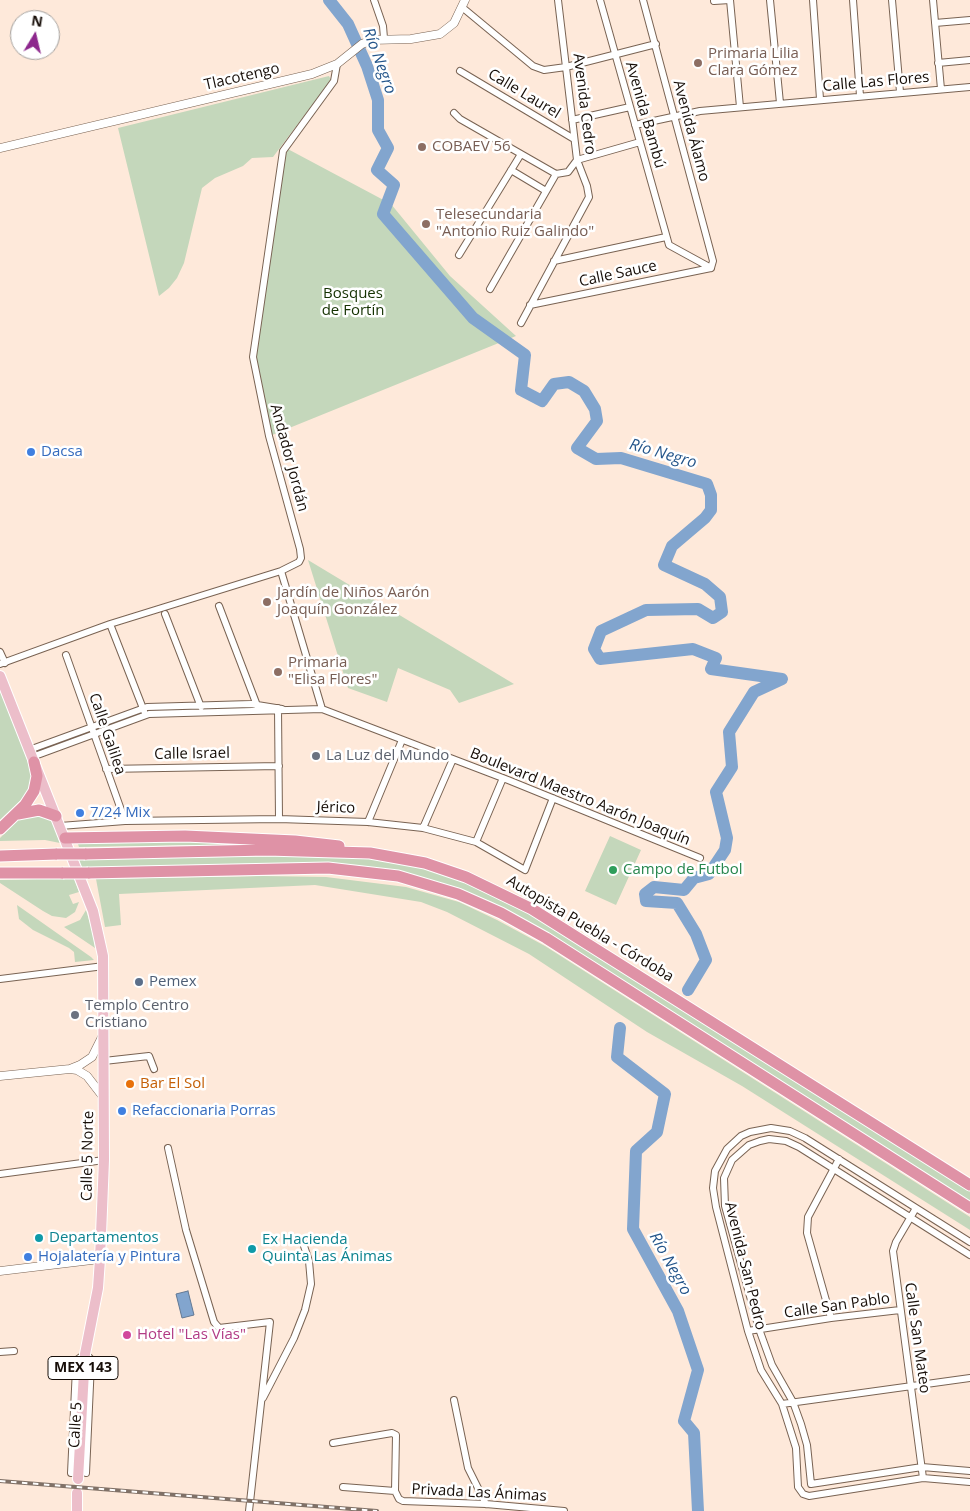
<!DOCTYPE html>
<html>
<head>
<meta charset="utf-8">
<style>
  body { margin:0 }
  #map { position:relative; width:970px; height:1511px; overflow:hidden; background:#fee9da; font-family:"Open Sans",sans-serif }
  canvas { display:block }
  .north { position:absolute; left:10px; top:10px; width:50px; height:50px; box-sizing:border-box; background:#fff; border:1px solid #a29f9c; border-radius:50%; rotate:9deg; font-size:14px; font-weight:700; line-height:20px; text-align:center; color:#170e08 }
  .north::after { content:''; display:block; margin:auto; width:18px; height:22px; background:#8d278d; clip-path:polygon(50% 0,100% 100%,50% 72%,0 100%) }
</style>
</head>
<body>
<div id="map">
<canvas width="970" height="1511"></canvas>
<div class="north">N</div>
</div>
<script>
const g = document.querySelector('canvas').getContext('2d');
g.lineJoin = 'round';
function paint(path, color) { g.fillStyle = color; g.fill(path, 'evenodd'); }
const shape = rows => new Path2D(rows.map(r => 'M' + r).join(''));
function stroke(path, color, width, dash) { g.strokeStyle = color; g.lineWidth = width; g.lineCap = dash ? 'butt' : 'round'; g.setLineDash(dash || []); g.stroke(path); }
function drawText(font, color, halo, rows, align = 'center') {
  g.font = font + ' "Open Sans",sans-serif'; g.lineWidth = 5; g.setLineDash([]); g.textBaseline = 'middle'; g.strokeStyle = halo; g.fillStyle = color; for (const [text, x, y, turn = 0] of rows) {
    g.save(); g.translate(x, y); g.rotate((+turn || 0) * Math.PI / 180); g.textAlign = isNaN(turn) ? turn : align; if (halo) g.strokeText(text, 0, 0); g.fillText(text, 0, 0); g.restore();
  }
}
paint(shape([
  [329,76,331,80,273,157,252,158,243,166,215,178,202,188,184,263,177,278,169,288,159,296,118,128],
  [284,147,391,204,450,276,516,336,272,435,253,357],
  [308,560,514,684,459,703,450,690,398,668,387,702,348,688],
  [0,684,31,771,32,781,30,788,23,798,0,820],
  [32,813,51,817,60,843,45,840,0,841,0,838,18,820],
  [610,836,641,850,616,905,585,891],
  [181,840,261,844,79,847,78,844,84,842],
  [304,856,370,858,424,869,463,881,525,910,970,1191,970,1203,520,918,492,902,459,889,396,871,345,864,80,868,77,859],
  [263,876,326,877,406,887,459,902,497,920,545,946,970,1217,970,1230,742,1086,647,1032,529,954,447,912,421,902,315,885,119,894,121,925,105,927,96,879],
  [74,878,79,892,69,895,73,904,79,902,75,912,66,918,52,916,43,911,0,883,0,880],
  [17,905,91,957,94,960,75,962,74,952,69,948,33,930,19,919],
  [86,910,93,933,95,948,64,927,80,920]
]), '#c4d7bb');
const water = shape([
  [188,1291,194,1315,182,1318,176,1294,188,1291]
]);
paint(water, '#82a5ce');
stroke(water, '#627893', 1);
stroke(shape([
  [329,0,348,24,367,66,378,100,378,130,388,148,377,170,394,185,383,214,473,318,525,355,521,390,542,401,554,384,569,382,584,391,595,409,597,421,577,448,596,459,621,458,707,484,711,495,711,510,705,518,672,546,664,565,705,584,720,597,722,612,713,618,698,609,646,610,601,631,594,649,600,659,693,649,716,658,711,669,782,679,754,692,729,732,732,767,716,792,727,838,725,850,709,874,694,878,684,890,654,887,645,894,646,901,677,903,696,934,706,960,688,990],
  [620,1028,617,1057,665,1094,657,1132,636,1151,633,1229,678,1311,698,1370,684,1421,694,1433,698,1511]
]), '#82a5ce', 12);
const minor = shape([
  [374,0,383,26,384,38],
  [600,0,669,245,711,268],
  [643,0,713,261,711,268],
  [730,0,740,107],
  [770,0,780,103],
  [813,0,820,99],
  [853,0,860,96],
  [892,0,900,92],
  [933,0,941,89],
  [714,1,730,0],
  [463,8,533,66,544,70,566,67,656,44],
  [935,23,970,20],
  [938,63,970,60],
  [460,71,574,139],
  [454,113,460,119,556,174,568,172,577,160,640,142],
  [572,120,630,107],
  [635,125,700,111,970,87],
  [511,170,546,191],
  [459,255,521,154],
  [554,261,666,237],
  [490,289,556,174],
  [530,305,711,268],
  [521,323,589,197,587,186,577,160,558,0],
  [281,571,322,709],
  [219,606,258,708],
  [165,614,201,707],
  [110,624,144,711],
  [0,652,5,663],
  [66,655,125,821],
  [0,664,110,624,281,571,299,562,301,558,300,549,269,436,253,357,283,151,334,81,337,64],
  [278,708,279,819],
  [29,750,147,707,251,704,282,709],
  [32,757,149,714,322,709,508,780,700,858],
  [106,769,279,766],
  [368,822,402,740],
  [60,826,125,821,279,819,368,822,423,828,476,842,525,870,553,798],
  [423,828,453,759],
  [476,842,503,778],
  [0,979,104,966],
  [104,1061,149,1056,154,1069],
  [168,1148,186,1230,214,1322,219,1328,270,1322,249,1511],
  [0,1174,104,1160],
  [916,1208,896,1242,893,1251,923,1478],
  [970,1242,805,1138,790,1131,771,1128,750,1132,741,1136,727,1149,715,1171,713,1188,716,1207,748,1331,761,1370,782,1404,796,1448,798,1487,803,1494,809,1496,923,1478,970,1482],
  [831,1318,807,1233,808,1217,839,1159],
  [748,1331,831,1318,900,1310],
  [0,1352,14,1351],
  [263,1398,294,1338,305,1310,311,1284,309,1261,302,1240],
  [454,1400,468,1468,486,1504],
  [782,1404,970,1378],
  [333,1443,392,1433,396,1435,395,1491,399,1499,403,1501,486,1504,564,1511],
  [71,1473,76,1368,78,1359,85,1354,90,1358,91,1363,86,1473],
  [811,1484,807,1445,801,1424,793,1402,772,1365,759,1329,725,1206,724,1178,732,1160,749,1145,760,1141,769,1139,786,1141,799,1147,970,1255],
  [811,1484,922,1467,970,1471],
  [343,1487,395,1491]
]);
const tertiary = shape([
  [0,148,312,74,337,64,362,44,372,40,411,39,440,34,454,23,465,0],
  [70,1069,77,1070,87,1076,104,1098],
  [0,1076,70,1069,80,1065,92,1057,102,1037],
  [0,1271,100,1259]
]);
const primary = shape([
  [0,676,93,911,103,956,104,1160,100,1259,98,1288,85,1354,78,1479],
  [77,1511,77,1493]
]);
const motorway = shape([
  [18,814,39,810,56,816],
  [0,829,25,805,34,791,37,776,34,762],
  [65,838,185,836,295,841,339,846],
  [85,854,267,850,370,853,425,863,466,877,532,909,970,1185],
  [0,856,57,854],
  [0,873,63,873],
  [88,873,328,868,398,876,458,894,501,913,546,938,970,1208]
]);
stroke(minor, '#796353', 8);
stroke(tertiary, '#796353', 9);
stroke(primary, '#fff', 12);
stroke(motorway, '#fff', 13);
stroke(minor, '#fff', 6);
stroke(tertiary, '#fff', 8);
stroke(primary, '#ecbeca', 10);
stroke(motorway, '#df92a6', 11);
const rail = shape([
  [0,1481,377,1511]
]);
stroke(rail, '#807167', 4);
stroke(rail, '#fff', 2, [5.5]);
const motorwayBridge = shape([
  [57,854,85,854],
  [63,873,88,873]
]);
stroke(motorwayBridge, '#fff', 13, []);
stroke(motorwayBridge, '#df92a6', 11);
for (const [x, y, r, color] of [
  [698,63,5,"#8d6e63"],
  [422,147,5,"#8d6e63"],
  [426,224,5,"#8d6e63"],
  [31,452,5,"#3f7fe0"],
  [267,602,5,"#8d6e63"],
  [278,672,5,"#8d6e63"],
  [316,756,5,"#6b7280"],
  [80,813,5,"#3f7fe0"],
  [613,870,5,"#2e9e5b"],
  [139,982,5,"#5c6f8a"],
  [75,1015,5,"#6b7280"],
  [130,1084,5,"#e8710a"],
  [122,1111,5,"#3f7fe0"],
  [39,1238,5,"#0f9aa8"],
  [252,1249,5,"#0f9aa8"],
  [28,1257,5,"#3f7fe0"],
  [127,1335,5,"#d1479c"]
]) { const dot = new Path2D(); dot.arc(x, y, r, 0, 2 * Math.PI); g.fillStyle = color; g.fill(dot); stroke(dot, '#fff', 2); }
for (const [x, y, w] of [
  [83,1368,70]
]) { const box = new Path2D(); box.roundRect(x - w / 2, y - 11.5, w, 23, 4); g.fillStyle = '#fff'; g.fill(box); stroke(box, '#170e08', 1); }
drawText('bold 14px', '#170e08', null, [
  ["MEX 143",83,1368]
]);
drawText('15px', '#785e54', '#fff', [
  ["Primaria Lilia",708,54],
  ["Clara Gómez",708,71],
  ["COBAEV 56",432,147],
  ["Telesecundaria",436,215],
  ["\"Antonio Ruiz Galindo\"",436,232],
  ["Jardín de Niños Aarón",277,593],
  ["Joaquín González",277,610],
  ["Primaria",288,663],
  ["\"Elisa Flores\"",288,680]
], 'left');
drawText('15px', '#170e08', '#fff', [
  ["Tlacotengo",242,77,-13],
  ["Calle Las Flores",876,82,-5],
  ["Calle Laurel",524,94,31],
  ["Avenida Cedro",584,104,83],
  ["Avenida Bambú",645,115,74],
  ["Avenida Álamo",691,131,75],
  ["Calle Sauce",618,274,-12],
  ["Andador Jordán",289,458,75],
  ["Calle Galilea",107,734,71],
  ["Calle Israel",192,754,-1],
  ["Boulevard Maestro Aarón Joaquín",580,797,22],
  ["Jérico",336,808,2],
  ["Autopista Puebla - Córdoba",590,929,31],
  ["Calle 5 Norte",88,1156,-89],
  ["Avenida San Pedro",745,1266,76],
  ["Calle San Pablo",837,1306,-8],
  ["Calle San Mateo",917,1338,82],
  ["Calle 5",76,1425,-87],
  ["Privada Las Ánimas",479,1493,3]
]);
drawText('15px', '#153202', '#fff', [
  ["Bosques",353,294],
  ["de Fortín",353,311]
]);
drawText('15px', '#366cbe', '#fff', [
  ["Dacsa",41,452],
  ["7/24 Mix",90,813],
  ["Refaccionaria Porras",132,1111],
  ["Hojalatería y Pintura",38,1257]
], 'left');
drawText('15px', '#5b616d', '#fff', [
  ["La Luz del Mundo",326,756],
  ["Templo Centro",85,1006],
  ["Cristiano",85,1023]
], 'left');
drawText('15px', '#27864d', '#fff', [
  ["Campo de Futbol",623,870]
], 'left');
drawText('15px', '#4e5e75', '#fff', [
  ["Pemex",149,982]
], 'left');
drawText('15px', '#c56008', '#fff', [
  ["Bar El Sol",140,1084]
], 'left');
drawText('15px', '#0d838f', '#fff', [
  ["Departamentos",49,1238],
  ["Ex Hacienda",262,1240],
  ["Quinta Las Ánimas",262,1257]
], 'left');
drawText('15px', '#b23c85', '#fff', [
  ["Hotel \"Las Vías\"",137,1335]
], 'left');
drawText('italic 16px', '#24558a', '#fff', [
  ["Río Negro",379,61,70],
  ["Río Negro",663,454,16],
  ["Río Negro",670,1264,61]
]);
</script>
</body>
</html>
